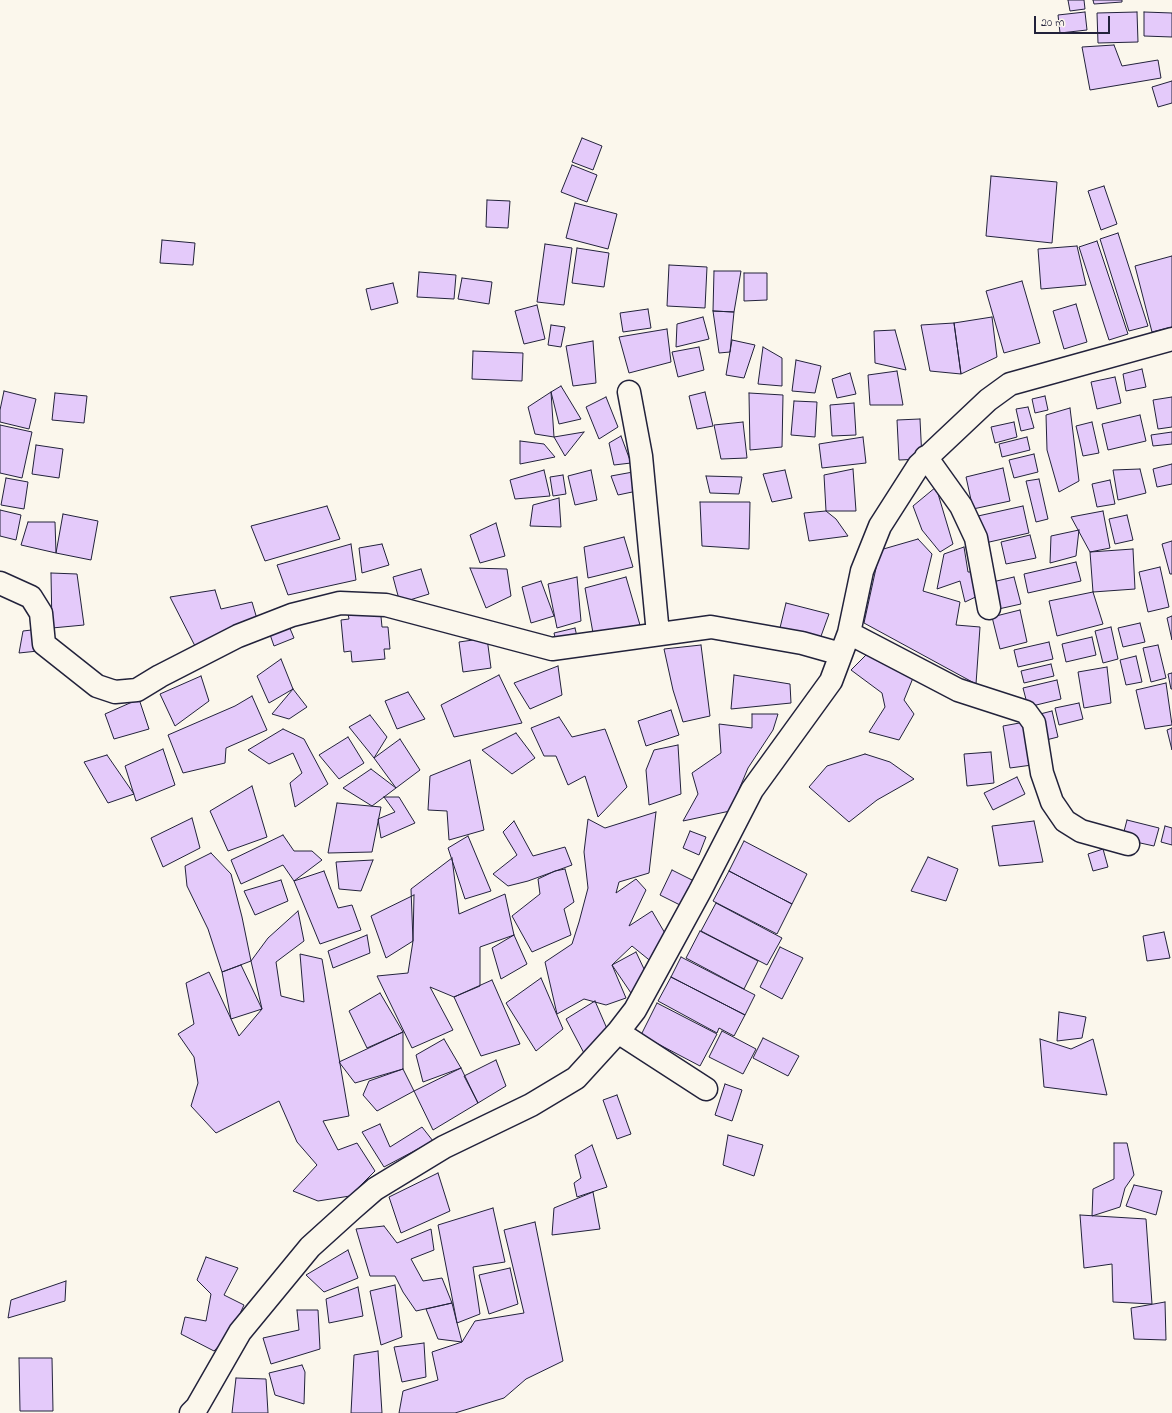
<!DOCTYPE html>
<html>
<head>
<meta charset="utf-8">
<style>
  body { margin:0 }
  #map { position:relative; width:1172px; height:1413px; overflow:hidden; background:#fbf7ec; font-family:"Indie Flower",sans-serif }
  canvas { display:block }
  .scale { position:absolute; left:1034px; top:16px; width:76px; height:18px; box-sizing:border-box; border:2px solid #22223b; border-top:0; padding-left:5px; font-size:12px; line-height:14px; white-space:nowrap; color:#22223b; -webkit-text-stroke:3px #fbf7ec; paint-order:stroke }
</style>
</head>
<body>
<div id="map">
<canvas width="1172" height="1413"></canvas>
<div class="scale">20 m</div>
</div>
<script>
const g = document.querySelector('canvas').getContext('2d');
g.lineJoin = 'round';
function paint(path, color) { g.fillStyle = color; g.fill(path, 'evenodd'); }
const shape = rows => new Path2D(rows.map(r => 'M' + r).join(''));
function stroke(path, color, width, dash) { g.strokeStyle = color; g.lineWidth = width; g.lineCap = dash ? 'butt' : 'round'; g.setLineDash(dash || []); g.stroke(path); }
const building = shape([
  [1068,0,1084,0,1085,9,1070,11,1068,0],
  [1093,0,1122,0,1122,2,1094,4,1093,0],
  [1085,12,1087,30,1060,33,1058,15,1085,12],
  [1137,12,1138,42,1098,43,1097,13,1137,12],
  [1144,12,1172,13,1172,37,1144,36,1144,12],
  [1114,45,1122,66,1158,60,1161,78,1090,90,1082,47,1114,45],
  [1172,81,1172,103,1158,107,1152,87,1172,81],
  [582,138,602,146,593,170,572,162,582,138],
  [572,165,597,175,587,202,561,192,572,165],
  [991,176,1057,182,1052,243,986,236,991,176],
  [1104,186,1117,224,1101,230,1088,191,1104,186],
  [487,200,510,201,508,228,486,227,487,200],
  [575,203,617,214,608,249,566,238,575,203],
  [1118,233,1148,326,1129,331,1100,239,1118,233],
  [162,240,195,243,193,265,160,263,162,240],
  [1097,241,1128,334,1109,340,1079,247,1097,241],
  [545,244,572,248,564,305,537,302,545,244],
  [1077,246,1086,285,1041,289,1038,249,1077,246],
  [577,248,609,253,604,287,572,283,577,248],
  [1172,256,1172,327,1152,332,1135,266,1172,256],
  [669,265,707,267,705,308,667,306,669,265],
  [714,271,741,271,734,312,713,311,714,271],
  [419,272,456,275,454,299,417,297,419,272],
  [744,273,767,273,767,300,744,301,744,273],
  [462,278,492,282,489,304,458,299,462,278],
  [1022,281,1040,343,1004,353,986,291,1022,281],
  [393,283,398,303,371,310,366,289,393,283],
  [1076,304,1087,342,1064,349,1053,311,1076,304],
  [537,305,545,339,524,344,515,311,537,305],
  [648,309,651,328,623,332,620,313,648,309],
  [713,311,734,312,730,352,719,353,713,311],
  [703,317,709,339,676,347,677,324,703,317],
  [992,317,997,357,961,374,954,323,992,317],
  [954,323,961,374,930,371,921,325,954,323],
  [551,325,565,327,561,347,548,345,551,325],
  [667,329,671,362,629,373,619,337,667,329],
  [895,330,906,370,875,363,874,331,895,330],
  [732,340,755,345,744,378,726,375,732,340],
  [593,341,596,383,573,386,566,346,593,341],
  [699,347,704,370,678,377,672,352,699,347],
  [763,347,782,358,782,386,758,384,763,347],
  [473,351,523,353,522,381,472,379,473,351],
  [796,360,821,366,815,393,792,391,796,360],
  [1142,369,1146,387,1126,391,1123,374,1142,369],
  [897,371,903,405,870,405,868,375,897,371],
  [850,373,856,394,837,398,832,379,850,373],
  [1115,377,1121,403,1097,409,1091,382,1115,377],
  [561,386,581,419,559,424,551,392,561,386],
  [4,391,36,399,29,429,0,422,0,410,4,391],
  [551,392,554,437,535,434,528,407,551,392],
  [705,392,713,426,697,429,689,396,705,392],
  [55,393,87,396,84,423,52,420,55,393],
  [749,393,783,395,782,447,750,450,749,393],
  [1045,396,1048,410,1035,413,1032,399,1045,396],
  [606,397,618,427,599,439,586,407,606,397],
  [1172,397,1172,427,1158,429,1153,400,1172,397],
  [794,401,817,402,815,437,791,435,794,401],
  [854,403,856,435,832,436,830,405,854,403],
  [1028,407,1034,428,1021,431,1016,409,1028,407],
  [1070,408,1079,481,1059,492,1047,450,1046,415,1070,408],
  [1140,415,1146,441,1108,450,1102,424,1140,415],
  [920,419,922,459,899,460,897,420,920,419],
  [743,422,747,458,721,459,714,425,743,422],
  [1014,422,1017,437,995,443,991,427,1014,422],
  [1092,422,1099,453,1083,456,1076,426,1092,422],
  [0,425,32,432,22,478,0,473,0,425],
  [584,432,565,456,554,437,584,432],
  [1172,432,1172,444,1153,446,1151,435,1172,432],
  [621,436,631,463,614,465,609,443,621,436],
  [863,437,866,463,822,468,819,444,863,437],
  [1027,437,1030,450,1002,457,999,444,1027,437],
  [520,441,544,444,555,457,520,464,520,441],
  [36,445,63,449,59,478,32,474,36,445],
  [1034,454,1038,472,1014,478,1009,460,1034,454],
  [1172,464,1172,484,1157,487,1153,469,1172,464],
  [1003,468,1010,501,973,509,966,477,1003,468],
  [853,469,856,511,826,511,824,475,853,469],
  [1140,469,1146,493,1118,500,1113,470,1140,469],
  [544,470,550,496,515,499,510,480,544,470],
  [591,470,597,500,575,505,568,476,591,470],
  [785,470,792,498,772,502,763,474,785,470],
  [633,472,637,491,618,495,611,476,633,472],
  [563,475,566,494,553,496,550,477,563,475],
  [706,476,742,477,739,494,710,493,706,476],
  [6,478,28,482,24,509,1,505,6,478],
  [1039,479,1048,519,1036,522,1026,481,1039,479],
  [1110,480,1115,504,1097,507,1092,484,1110,480],
  [936,487,953,544,940,552,922,530,913,506,936,487],
  [559,498,561,527,530,526,533,505,559,498],
  [700,502,750,502,749,549,702,546,700,502],
  [327,506,340,539,265,561,251,526,327,506],
  [1023,506,1029,533,985,543,978,516,1023,506],
  [0,510,21,515,16,540,0,536,0,510],
  [826,511,836,519,848,536,809,541,804,513,826,511],
  [1103,511,1110,548,1090,552,1071,517,1103,511],
  [63,514,98,521,91,560,56,553,63,514],
  [1127,515,1133,540,1115,544,1109,519,1127,515],
  [28,522,55,522,56,553,21,545,28,522],
  [496,523,505,556,480,563,470,535,496,523],
  [1079,530,1076,556,1050,563,1051,536,1079,530],
  [1030,535,1036,558,1006,564,1001,542,1030,535],
  [624,537,633,567,588,578,584,547,624,537],
  [918,539,932,554,923,591,960,602,956,625,980,627,976,684,864,623,880,550,918,539],
  [1172,541,1172,574,1170,574,1162,544,1172,541],
  [351,544,356,580,288,595,277,565,351,544],
  [382,544,389,565,362,573,359,548,382,544],
  [964,547,968,572,977,572,984,593,965,602,960,581,937,589,944,554,964,547],
  [1133,549,1135,589,1093,592,1090,552,1133,549],
  [1076,562,1081,581,1028,593,1024,574,1076,562],
  [1160,567,1169,607,1148,612,1139,572,1160,567],
  [470,568,507,569,511,596,486,608,470,568],
  [421,569,429,594,400,603,393,577,421,569],
  [51,573,77,574,84,625,52,628,51,573],
  [577,577,581,621,557,628,548,584,577,577],
  [626,577,640,625,593,633,585,588,626,577],
  [1014,577,1021,604,994,610,988,583,1014,577],
  [541,581,554,616,531,623,522,587,541,581],
  [215,590,221,609,252,602,257,619,195,646,170,597,215,590],
  [1093,592,1103,624,1057,636,1049,601,1093,592],
  [786,603,829,614,820,639,779,632,786,603],
  [380,606,382,627,388,627,390,649,384,649,385,659,352,662,351,651,344,652,341,620,349,619,347,609,380,606],
  [1020,610,1027,642,1000,649,992,617,1020,610],
  [1172,616,1172,640,1167,618,1172,616],
  [286,619,294,638,274,646,267,626,286,619],
  [1140,623,1145,642,1123,647,1118,628,1140,623],
  [1111,627,1118,659,1103,663,1095,631,1111,627],
  [575,628,578,641,557,646,554,633,575,628],
  [40,629,38,651,19,653,23,631,40,629],
  [1092,637,1096,655,1066,662,1062,644,1092,637],
  [487,638,491,668,463,672,459,642,487,638],
  [1049,642,1053,659,1018,667,1014,650,1049,642],
  [701,645,710,716,683,722,673,690,664,649,701,645],
  [1158,645,1166,678,1151,682,1143,648,1158,645],
  [867,654,913,678,904,700,914,714,899,740,869,732,885,707,882,693,851,670,867,654],
  [1136,656,1142,682,1126,685,1120,660,1136,656],
  [281,659,293,689,269,703,257,676,281,659],
  [1051,664,1054,676,1024,683,1021,671,1051,664],
  [558,666,562,695,530,709,514,683,558,666],
  [1107,667,1111,703,1084,708,1078,672,1107,667],
  [1172,673,1172,689,1171,689,1168,674,1172,673],
  [499,675,522,723,454,737,441,705,499,675],
  [734,675,790,684,791,703,731,709,734,675],
  [201,676,209,701,175,726,160,694,201,676],
  [1057,680,1061,699,1028,707,1023,688,1057,680],
  [1166,683,1172,725,1145,729,1136,690,1166,683],
  [293,689,307,707,289,719,272,714,293,689],
  [408,692,425,719,397,729,385,701,408,692],
  [252,696,267,730,226,748,225,763,183,773,168,735,235,706,252,696],
  [139,699,149,729,114,739,105,714,139,699],
  [1079,703,1083,719,1059,725,1055,708,1079,703],
  [671,710,679,735,646,746,638,721,671,710],
  [1052,711,1058,737,1042,741,1036,715,1052,711],
  [752,714,778,714,773,730,748,768,730,811,683,821,698,794,692,773,721,753,719,724,752,728,752,714],
  [370,715,387,737,374,758,349,727,370,715],
  [559,717,572,737,605,729,627,787,598,817,585,776,568,785,556,756,544,756,531,728,559,717],
  [1025,722,1032,765,1010,768,1003,726,1025,722],
  [1172,728,1172,750,1167,730,1172,728],
  [283,729,304,739,328,784,295,807,290,783,302,773,293,753,269,764,248,750,283,729],
  [516,733,535,758,512,774,482,750,516,733],
  [348,737,364,763,339,779,319,755,348,737],
  [400,739,420,770,396,788,374,758,400,739],
  [678,745,681,794,649,805,646,770,654,750,678,745],
  [163,749,175,785,136,801,125,766,163,749],
  [991,752,994,783,967,786,964,754,991,752],
  [865,754,890,762,914,779,877,800,849,822,809,787,827,766,865,754],
  [107,755,134,794,108,803,84,762,107,755],
  [470,760,484,830,449,840,447,811,428,810,430,776,470,760],
  [371,769,396,788,372,806,343,788,371,769],
  [1017,777,1025,794,993,810,984,793,1017,777],
  [252,786,267,837,228,851,210,811,252,786],
  [384,797,399,797,415,823,381,838,378,819,395,812,384,797],
  [337,803,381,807,372,852,328,853,337,803],
  [656,812,649,873,619,882,616,893,636,879,646,890,629,926,652,911,666,935,653,963,632,946,612,965,626,998,606,1005,584,999,557,1014,545,962,572,944,579,922,588,888,584,852,588,819,605,828,656,812],
  [192,818,200,848,163,867,151,838,192,818],
  [1127,820,1159,828,1154,846,1122,839,1127,820],
  [514,821,533,856,565,847,572,865,528,881,508,886,493,874,517,855,503,832,514,821],
  [1034,821,1043,862,999,866,992,826,1034,821],
  [1165,826,1172,828,1172,845,1161,842,1165,826],
  [690,831,706,837,699,855,683,848,690,831],
  [283,835,294,851,312,851,322,860,294,881,283,865,241,884,231,860,283,835],
  [468,836,491,891,465,899,448,848,468,836],
  [744,841,807,874,792,904,729,871,744,841],
  [1103,849,1108,867,1093,871,1088,854,1103,849],
  [211,853,231,874,242,917,251,961,222,972,208,929,187,886,185,866,211,853],
  [928,857,958,869,946,901,911,891,928,857],
  [452,858,459,914,505,894,514,935,480,947,480,986,454,997,430,987,453,1030,412,1048,377,976,408,973,413,941,411,889,452,858],
  [373,860,361,891,339,889,336,862,373,860],
  [565,869,574,902,564,909,571,935,532,952,512,916,540,894,538,879,555,871,565,869],
  [672,870,694,881,682,906,660,895,672,870],
  [324,871,338,908,352,905,361,930,320,944,294,881,324,871],
  [729,871,792,904,777,934,713,901,729,871],
  [281,880,288,901,255,915,244,891,281,880],
  [414,895,413,941,386,958,371,916,414,895],
  [716,903,782,938,767,965,701,931,716,903],
  [298,911,304,941,276,962,281,996,304,1002,300,954,322,959,349,1116,323,1121,338,1150,357,1143,375,1171,350,1196,318,1201,293,1191,317,1165,297,1142,279,1101,216,1133,191,1106,198,1083,194,1057,178,1034,194,1024,186,983,209,972,239,1036,262,1009,251,961,268,938,298,911],
  [700,931,758,961,744,989,686,958,700,931],
  [1164,932,1170,958,1147,961,1143,936,1164,932],
  [367,935,370,953,333,968,328,951,367,935],
  [514,935,527,964,501,979,492,948,514,935],
  [780,947,803,958,782,999,760,987,780,947],
  [636,952,645,971,631,993,612,965,636,952],
  [681,957,755,995,745,1015,671,977,681,957],
  [241,965,262,1009,231,1019,222,972,241,965],
  [671,977,745,1015,734,1036,719,1028,717,1033,658,1001,671,977],
  [541,978,563,1029,536,1051,506,1003,541,978],
  [492,980,520,1044,481,1056,454,997,492,980],
  [380,993,403,1032,367,1048,349,1011,380,993],
  [595,1001,608,1031,585,1055,566,1019,595,1001],
  [657,1003,717,1034,700,1066,641,1035,657,1003],
  [1059,1012,1086,1017,1082,1038,1057,1041,1059,1012],
  [722,1031,756,1049,743,1074,709,1057,722,1031],
  [403,1032,403,1069,355,1083,339,1062,403,1032],
  [763,1038,799,1056,788,1076,753,1058,763,1038],
  [444,1039,461,1068,423,1082,416,1055,444,1039],
  [1040,1039,1071,1049,1093,1039,1107,1095,1044,1087,1040,1039],
  [496,1060,506,1086,478,1103,464,1076,496,1060],
  [461,1068,478,1103,433,1130,414,1091,461,1068],
  [403,1069,414,1091,377,1111,363,1095,369,1081,403,1069],
  [725,1084,742,1090,732,1121,715,1115,725,1084],
  [617,1095,631,1134,617,1139,603,1100,617,1095],
  [380,1124,390,1147,422,1127,433,1141,384,1167,362,1132,380,1124],
  [728,1135,763,1145,754,1176,723,1165,728,1135],
  [1114,1143,1127,1143,1134,1175,1125,1188,1120,1207,1092,1216,1093,1189,1114,1179,1114,1143],
  [592,1145,607,1187,577,1197,574,1183,581,1178,575,1155,592,1145],
  [438,1173,450,1211,401,1233,389,1197,438,1173],
  [1134,1185,1162,1191,1156,1215,1126,1206,1134,1185],
  [593,1192,600,1229,552,1235,554,1208,593,1192],
  [493,1208,505,1262,473,1267,480,1314,457,1323,438,1225,493,1208],
  [1080,1215,1146,1219,1152,1304,1113,1302,1112,1264,1084,1268,1080,1215],
  [535,1222,563,1361,526,1379,504,1398,455,1413,399,1413,403,1391,438,1380,432,1352,462,1342,475,1321,524,1313,504,1230,535,1222],
  [384,1226,397,1243,431,1229,434,1250,411,1259,423,1281,442,1278,452,1303,416,1311,403,1292,395,1276,370,1276,356,1229,384,1226],
  [348,1250,358,1278,324,1292,306,1275,348,1250],
  [206,1257,238,1268,224,1295,244,1305,231,1333,214,1351,181,1334,185,1317,206,1321,211,1294,197,1280,206,1257],
  [510,1268,518,1304,489,1314,479,1275,510,1268],
  [66,1281,65,1301,8,1318,11,1300,66,1281],
  [395,1285,402,1337,381,1345,370,1291,395,1285],
  [358,1287,363,1316,329,1323,326,1299,358,1287],
  [1165,1302,1166,1340,1134,1339,1131,1308,1165,1302],
  [452,1303,457,1323,462,1342,438,1339,426,1309,452,1303],
  [297,1310,318,1310,320,1349,271,1364,263,1338,299,1330,297,1310],
  [424,1343,426,1377,402,1382,394,1347,424,1343],
  [378,1351,382,1413,351,1413,354,1355,378,1351],
  [19,1358,52,1358,53,1411,20,1411,19,1358],
  [302,1365,305,1372,304,1404,275,1395,269,1373,302,1365],
  [236,1378,266,1379,268,1413,232,1413,236,1378]
]);
paint(building, '#e4cafa');
stroke(building, '#22223b', 1);
const minor = shape([
  [629,392,641,456,658,634],
  [926,457,961,506,976,538,989,608],
  [0,583,31,597,41,613,44,644,97,686,115,692,137,690,160,676,238,636,292,615,340,603,386,605,552,649,711,627,802,643,841,654],
  [849,633,958,690,1026,712,1034,723,1042,773,1052,802,1065,821,1081,831,1128,844],
  [618,1032,706,1089],
  [191,1413,197,1407,240,1332,310,1247,352,1209,375,1189,444,1147,531,1105,576,1078,618,1032,635,1010,700,891,752,790,831,681,849,633,862,571,880,526,919,465,988,400,1010,384,1172,339]
]);
stroke(minor, '#22223b', 25);
stroke(minor, '#fbf7ec', 22);
</script>
</body>
</html>
